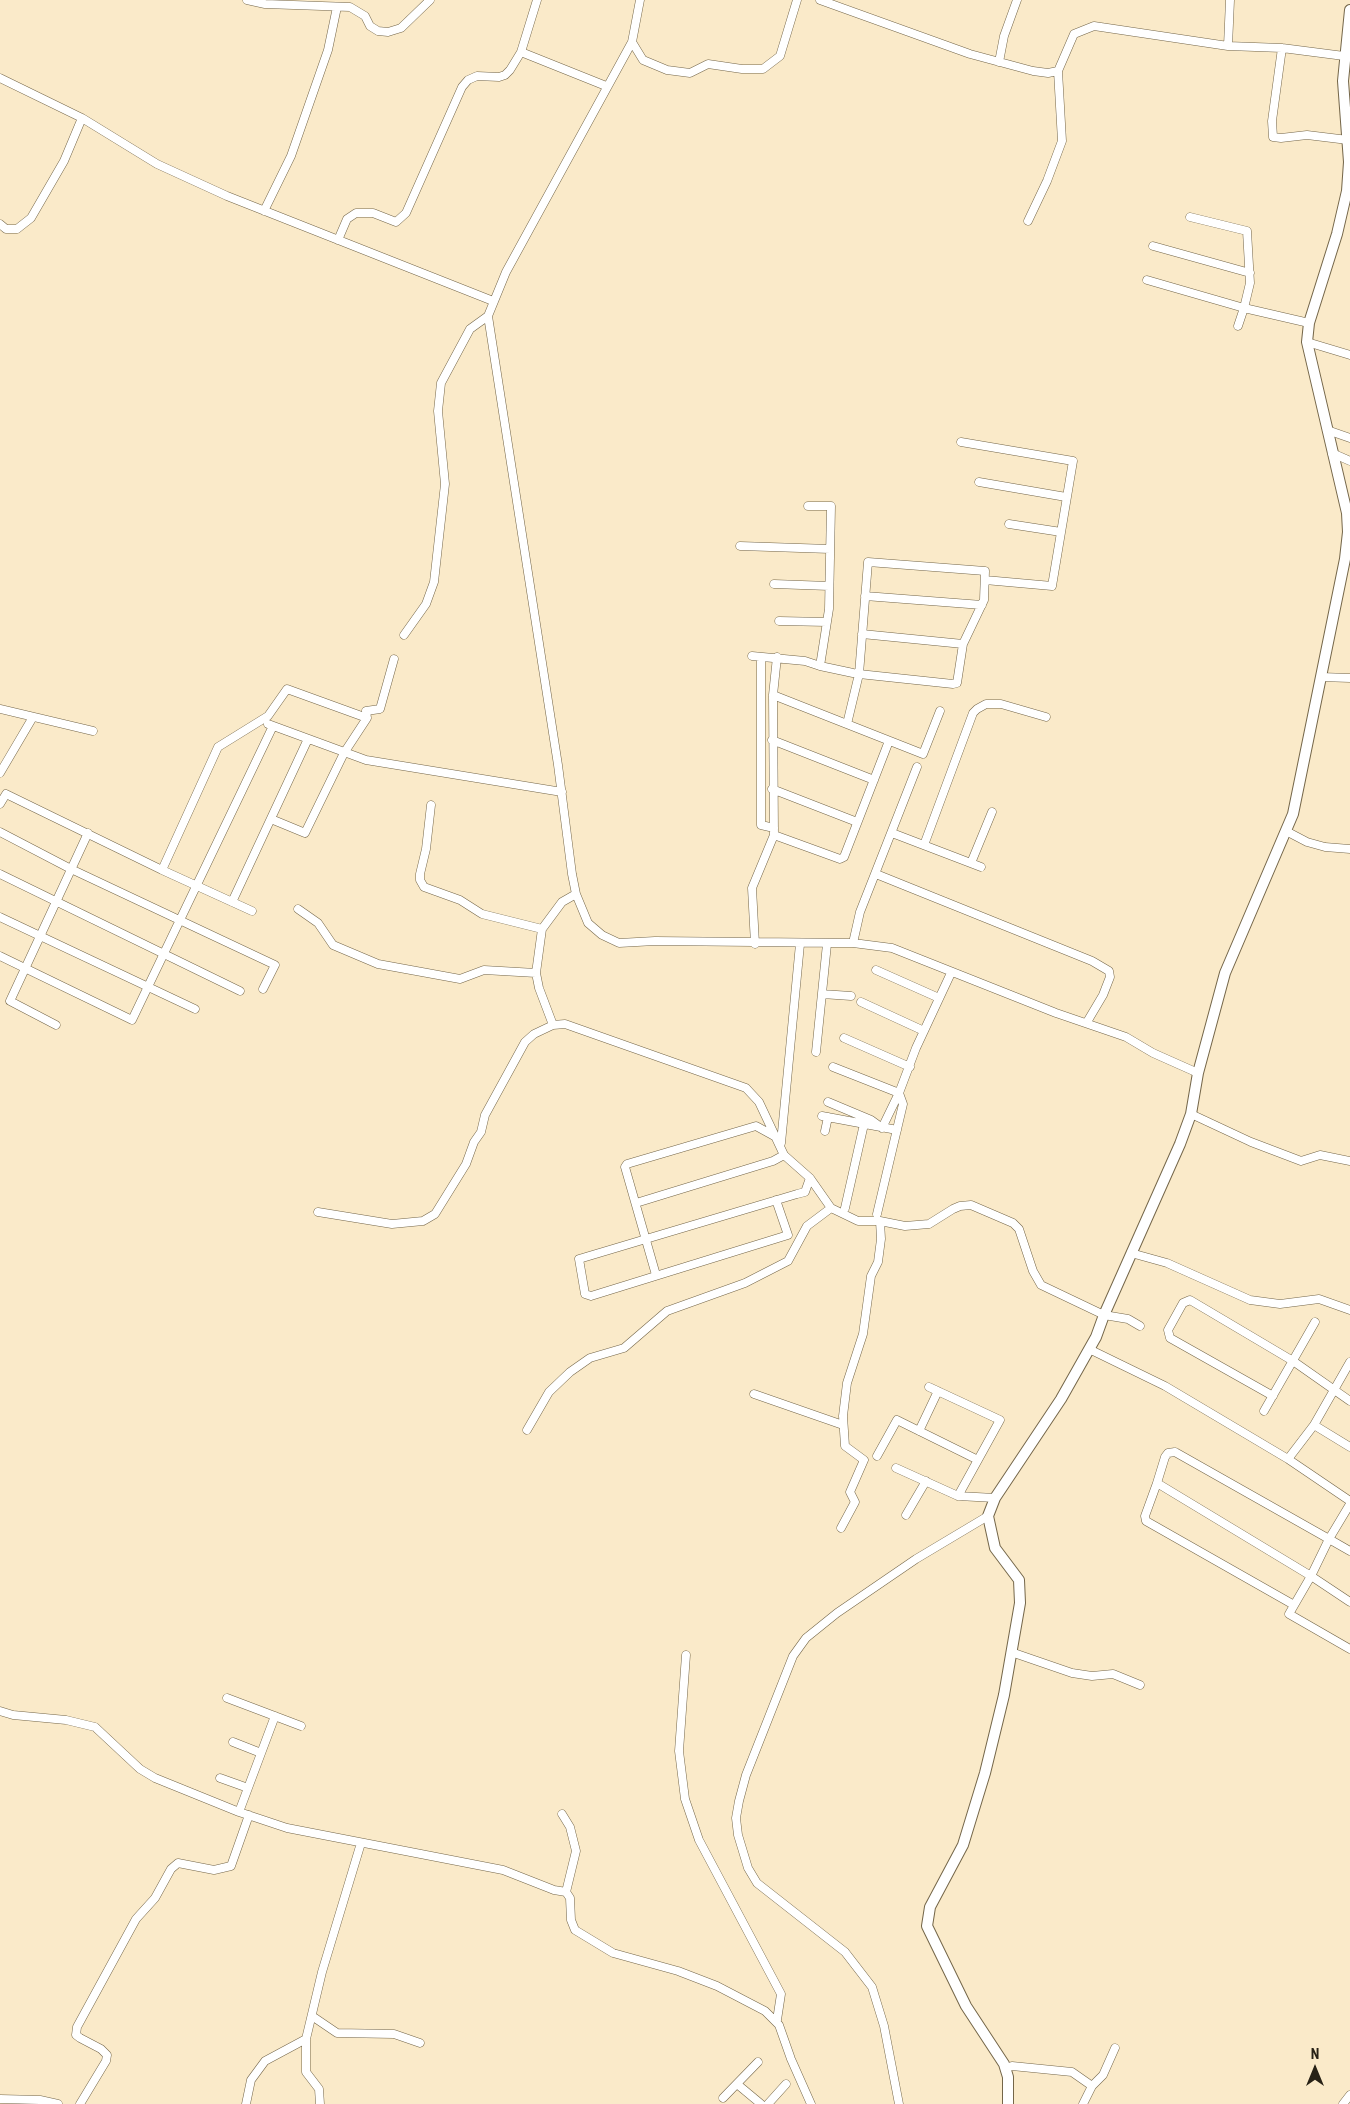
<!DOCTYPE html>
<html>
<head>
<meta charset="utf-8">
<style>
  body { margin:0 }
  #map { position:relative; width:1350px; height:2104px; overflow:hidden; background:#faeac9; font-family:"Roboto Condensed",sans-serif }
  canvas { display:block }
  .north { position:absolute; left:1290px; top:2044px; width:50px; height:50px; -webkit-text-stroke:4px #faeac9; paint-order:stroke; rotate:0deg; font-size:14px; font-weight:700; line-height:20px; text-align:center; color:#282216 }
  .north::after { content:''; display:block; margin:auto; width:18px; height:22px; background:#282216; clip-path:polygon(50% 0,100% 100%,50% 72%,0 100%) }
</style>
</head>
<body>
<div id="map">
<canvas width="1350" height="2104"></canvas>
<div class="north">N</div>
</div>
<script>
const g = document.querySelector('canvas').getContext('2d');
g.lineJoin = 'round';
const shape = rows => new Path2D(rows.map(r => 'M' + r).join(''));
function stroke(path, color, width, dash) { g.strokeStyle = color; g.lineWidth = width; g.lineCap = dash ? 'butt' : 'round'; g.setLineDash(dash || []); g.stroke(path); }
const minor = shape([
  [247,0,265,4,350,7,365,16,370,26,378,31,388,32,401,28,430,0],
  [640,0,632,42,506,272,488,316,558,765,572,874,576,894,588,923,602,935,619,943,655,941,853,943,892,948,1056,1013,1126,1037,1153,1053,1198,1073],
  [820,0,970,54,1033,71,1048,73,1058,71,1074,34,1094,26,1228,46,1282,48,1344,56],
  [632,42,643,60,667,70,690,73,708,64,742,69,763,69,780,56,797,0],
  [1228,46,1230,0],
  [1282,48,1272,121,1273,137,1281,138,1307,135,1348,140],
  [521,52,606,86],
  [999,62,1004,36,1017,0],
  [0,78,82,118,157,164,227,196,493,301],
  [264,211,291,156,328,50,337,7],
  [1190,217,1247,231,1250,283,1244,308,1309,323],
  [1028,221,1047,181,1062,141,1058,71],
  [0,224,6,229,17,229,31,218,64,161,82,118],
  [338,240,347,219,356,213,373,213,396,222,406,213,462,87,468,80,477,76,499,77,505,75,510,70,521,52,537,0],
  [1153,246,1250,273],
  [1147,280,1244,308,1238,326],
  [1307,342,1350,355],
  [1327,430,1350,438],
  [961,442,1073,461,1052,586,985,580],
  [1332,453,1350,461],
  [979,482,1066,497],
  [1009,524,1061,532],
  [740,546,830,549],
  [774,584,829,586],
  [865,596,982,605],
  [779,621,827,622],
  [862,634,963,644],
  [404,635,426,604,434,582,445,484,438,411,441,383,470,329,488,316],
  [752,656,805,661,820,666,829,609,831,506,808,506],
  [761,657,761,825,774,828],
  [820,666,853,673,859,674,953,684,957,683,963,644,984,600,985,571,868,562,859,674,847,724],
  [1321,677,1350,678],
  [773,695,923,754,940,711],
  [0,709,93,731],
  [268,724,366,760,562,792],
  [772,740,874,780],
  [0,773,33,717],
  [772,789,857,822],
  [0,804,6,794,162,870,252,911],
  [431,805,426,849,420,874,420,880,424,887,460,900,482,914,542,929],
  [271,819,305,833,344,753,367,718,366,711,380,709,394,659],
  [1286,831,1307,842,1325,847,1350,849],
  [0,832,71,869,275,965,263,989],
  [892,833,981,867],
  [774,835,840,859,844,857,889,741],
  [924,845,973,713,977,709,986,704,1001,704,1046,717],
  [971,863,992,812],
  [162,870,218,747,268,716,287,689,367,718],
  [0,874,240,991],
  [876,874,1092,961,1109,971,1110,977,1103,995,1087,1022],
  [232,902,308,739],
  [298,909,318,923,333,945,378,964,460,979,484,970,536,973],
  [0,917,195,1009],
  [853,943,860,912,917,767],
  [755,944,752,888,774,835,773,695,777,657],
  [0,956,132,1020,273,726],
  [876,970,939,998],
  [822,994,851,996],
  [861,1002,924,1031],
  [56,1025,10,1001,88,833],
  [553,1025,539,988,536,973,542,929,562,902,576,894],
  [844,1038,910,1067],
  [816,1052,827,944],
  [828,1102,871,1120,882,1128,899,1093,833,1067],
  [1191,1114,1251,1142,1301,1161,1320,1155,1350,1161],
  [822,1116,897,1130],
  [825,1131,828,1117],
  [781,1143,800,944],
  [776,1200,788,1235,591,1296,585,1294,579,1259,646,1239,797,1194,805,1192,810,1178],
  [636,1203,773,1161,784,1155],
  [845,1208,864,1124],
  [318,1212,392,1224,423,1221,435,1214,466,1164,474,1142,481,1132,485,1115,525,1042,534,1034,553,1025,565,1024,746,1088,759,1102,784,1155,810,1178,831,1208,858,1221,880,1221,905,1226,929,1224,953,1209,960,1206,971,1205,1013,1223,1019,1229,1033,1271,1041,1285,1104,1315,1128,1319,1140,1326],
  [877,1214,903,1104,899,1093,916,1048,951,973],
  [1131,1253,1167,1263,1250,1300,1280,1304,1319,1299,1350,1310],
  [656,1275,625,1167,627,1164,756,1126,776,1137],
  [1089,1349,1165,1386,1288,1459,1350,1501],
  [929,1387,1000,1420,958,1496],
  [754,1394,843,1425],
  [1273,1396,1170,1338,1168,1330,1183,1303,1190,1300,1293,1361,1350,1401],
  [1264,1411,1315,1322],
  [1314,1425,1350,1447],
  [527,1430,549,1392,570,1372,590,1358,624,1348,667,1311,745,1283,788,1261,807,1226,831,1208],
  [919,1431,938,1391],
  [1175,1452,1329,1539,1311,1576,1157,1483,1165,1457,1168,1453,1175,1452],
  [877,1456,897,1420,978,1460],
  [1288,1459,1314,1425,1350,1362],
  [896,1468,958,1496,995,1498],
  [1157,1483,1145,1516,1146,1521,1294,1605],
  [1350,1504,1329,1539,1350,1551],
  [906,1515,926,1481],
  [841,1528,855,1502,850,1492,864,1460,845,1446,843,1416,847,1383,863,1334,871,1276,878,1262,881,1239,880,1221],
  [1350,1602,1311,1576,1289,1614,1350,1649],
  [1011,1652,1072,1673,1092,1676,1113,1674,1140,1685],
  [686,1655,679,1751,685,1799,699,1840,781,1994,777,2020],
  [227,1698,301,1726],
  [0,1711,13,1715,66,1720,95,1727,140,1769,155,1778,239,1812,287,1828,503,1870,554,1890,566,1892],
  [233,1742,261,1753],
  [220,1778,248,1788],
  [239,1812,275,1716],
  [562,1814,570,1827,576,1851,566,1892,570,1898,571,1920,575,1930,613,1953,678,1971,717,1986,765,2011,779,2025,791,2059,811,2104],
  [312,2016,337,2033,394,2034,420,2043],
  [1006,2068,1012,2066,1072,2072,1092,2086,1103,2075,1115,2048],
  [737,2084,761,2104],
  [723,2098,758,2062],
  [0,2099,40,2100,58,2104],
  [80,2104,106,2061,107,2055,101,2049,80,2038,76,2035,77,2027,136,1919,155,1898,171,1869,178,1863,214,1870,231,1866,249,1815],
  [246,2104,251,2080,265,2061,306,2039],
  [320,2104,319,2089,306,2072,306,2039,322,1972,361,1843],
  [768,2104,786,2084],
  [899,2104,884,2026,872,1987,845,1952,757,1883,748,1868,738,1835,736,1818,739,1801,746,1775,793,1656,806,1638,837,1613,916,1559,988,1516],
  [1083,2104,1092,2086],
  [1343,2104,1350,2095]
]);
const tertiary = shape([
  [1008,2104,1008,2077,1004,2064,966,2006,927,1926,930,1907,963,1845,985,1773,1004,1695,1020,1603,1019,1580,995,1548,988,1516,995,1498,1061,1399,1096,1337,1104,1315,1180,1144,1191,1114,1198,1073,1225,973,1293,814,1345,559,1348,532,1347,513,1307,342,1309,323,1337,234,1347,191,1349,162,1343,81,1350,10]
]);
stroke(minor, '#746649', 9);
stroke(tertiary, '#746649', 12);
stroke(minor, '#fff', 8);
stroke(tertiary, '#fff', 10);
</script>
</body>
</html>
